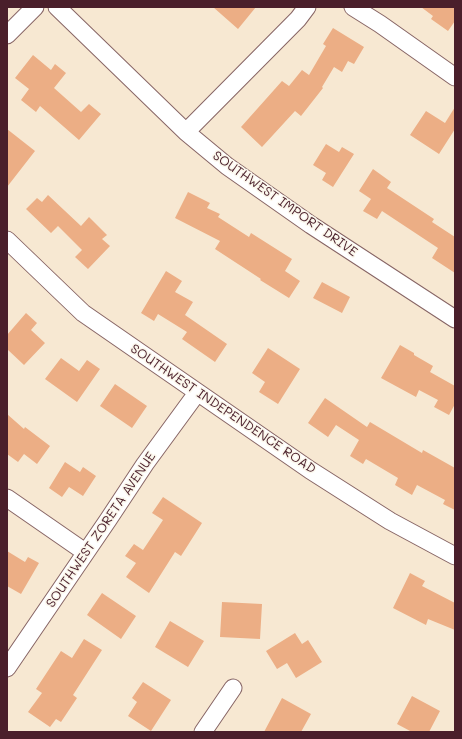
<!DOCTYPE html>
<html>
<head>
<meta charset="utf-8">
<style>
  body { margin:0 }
  #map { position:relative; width:462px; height:739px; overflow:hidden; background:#f7e8d2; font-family:Mali,sans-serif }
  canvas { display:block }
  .frame { position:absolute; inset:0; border:8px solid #4a1f2b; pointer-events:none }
</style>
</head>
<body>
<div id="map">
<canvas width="462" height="739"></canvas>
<div class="frame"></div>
</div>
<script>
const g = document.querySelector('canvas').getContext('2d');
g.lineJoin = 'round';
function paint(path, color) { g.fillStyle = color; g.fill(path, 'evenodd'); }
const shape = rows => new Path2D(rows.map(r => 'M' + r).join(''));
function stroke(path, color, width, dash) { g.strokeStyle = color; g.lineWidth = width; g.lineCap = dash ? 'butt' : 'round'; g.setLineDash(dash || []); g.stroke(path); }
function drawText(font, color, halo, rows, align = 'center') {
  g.font = font + ' Mali,sans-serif'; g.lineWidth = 3; g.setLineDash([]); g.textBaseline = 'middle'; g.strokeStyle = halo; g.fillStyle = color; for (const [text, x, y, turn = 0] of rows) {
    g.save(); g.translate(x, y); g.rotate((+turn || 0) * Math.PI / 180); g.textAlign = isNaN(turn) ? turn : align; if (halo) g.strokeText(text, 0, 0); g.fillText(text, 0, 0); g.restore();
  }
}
paint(shape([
  [213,7,256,7,238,29],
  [421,7,455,7,455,21,448,31,431,19,433,16],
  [333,28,364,47,354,64,348,61,342,72,334,67,322,87,323,88,301,116,295,111,262,147,241,127,282,81,289,86,302,70,309,75,326,46,323,44],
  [33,55,51,70,55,64,66,73,54,88,81,112,89,104,101,114,79,140,40,106,36,112,21,100,29,89,15,78],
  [455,107,455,129,439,154,410,135,426,111,445,123],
  [7,129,35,151,7,187],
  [326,144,339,152,342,147,354,154,333,187,322,180,326,173,313,165],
  [373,169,391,182,387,188,434,219,432,222,455,237,455,273,432,258,438,248,382,211,377,219,363,211,371,199,359,191],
  [188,192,210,203,207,208,220,214,218,217,249,237,251,233,292,259,285,271,300,281,289,298,260,280,261,279,215,249,220,241,175,218],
  [48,195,81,226,89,217,107,235,102,239,110,246,88,269,75,257,82,250,58,226,51,233,26,209,37,198,42,202],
  [166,271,182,281,175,292,193,302,185,315,227,344,215,362,182,339,187,332,158,314,154,321,141,313],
  [322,282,350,297,342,313,313,298],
  [26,313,37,323,31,330,45,343,24,365,7,349,7,335],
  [400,345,414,353,414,355,433,366,430,372,455,386,455,404,449,415,434,407,438,400,419,390,416,397,381,378],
  [268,348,300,369,278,404,259,392,265,382,252,373],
  [61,358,79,371,87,360,100,369,77,402,45,379],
  [115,384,147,406,132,428,100,406],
  [325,398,367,427,370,422,422,453,423,450,455,468,455,510,443,504,445,500,417,485,412,495,395,485,398,478,366,459,363,464,350,456,359,440,336,425,328,437,308,423],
  [7,414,24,429,25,427,50,446,37,464,24,454,18,462,7,454],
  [65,462,80,472,83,467,96,476,83,496,69,487,62,497,49,488],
  [163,497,202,523,181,556,175,552,149,593,126,577,136,563,125,556,134,544,143,550,163,520,152,513],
  [7,551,25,562,28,557,39,563,21,594,7,586],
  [410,573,425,581,422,586,455,603,455,630,428,619,426,625,393,608],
  [102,593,136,616,121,639,87,615],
  [222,602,262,604,260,639,220,637],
  [170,621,204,641,188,667,155,647],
  [295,633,302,644,308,640,322,662,296,678,287,663,277,669,266,651],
  [84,639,102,650,73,695,77,698,61,722,56,719,50,727,28,712,42,693,36,689,61,651,72,658],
  [143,682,171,700,151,731,128,716,137,702,132,698],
  [412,696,440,711,429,732,412,732,397,724],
  [282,698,311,714,301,732,264,732]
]), '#ecae85');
const minor = shape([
  [57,7,186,132,227,166,311,225,455,319],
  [353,7,380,24,455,77],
  [7,35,35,7],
  [186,132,298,19,307,7],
  [7,240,83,313,310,470,390,521,455,556],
  [7,498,85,552],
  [7,668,108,520,145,464,197,393],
  [203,732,233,688]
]);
stroke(minor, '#876565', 19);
stroke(minor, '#fff', 17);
drawText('13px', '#4a1f2b', '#fbf7ec', [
  ["SOUTHWEST IMPORT DRIVE",285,204,35],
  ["SOUTHWEST INDEPENDENCE ROAD",223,409,34],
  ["SOUTHWEST ZORETA AVENUE",101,530,-56]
]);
</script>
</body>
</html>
